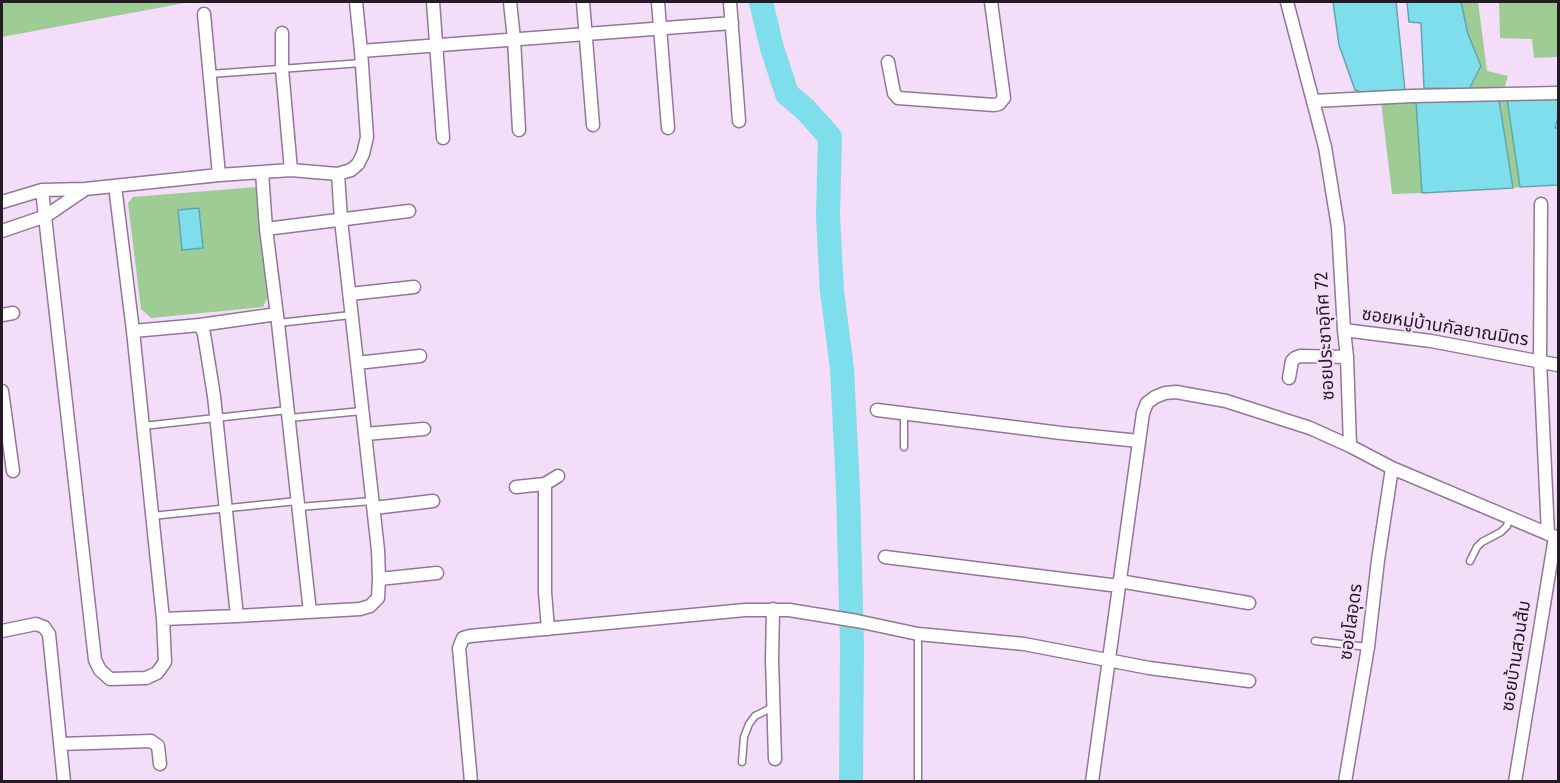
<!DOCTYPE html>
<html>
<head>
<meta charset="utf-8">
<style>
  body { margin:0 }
  #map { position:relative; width:1560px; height:783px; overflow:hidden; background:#f4ddf8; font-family:"Roboto Condensed",sans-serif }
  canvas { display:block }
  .frame { position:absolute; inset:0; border:3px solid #241b25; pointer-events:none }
</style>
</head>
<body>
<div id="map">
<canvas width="1560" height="783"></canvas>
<div class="frame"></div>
</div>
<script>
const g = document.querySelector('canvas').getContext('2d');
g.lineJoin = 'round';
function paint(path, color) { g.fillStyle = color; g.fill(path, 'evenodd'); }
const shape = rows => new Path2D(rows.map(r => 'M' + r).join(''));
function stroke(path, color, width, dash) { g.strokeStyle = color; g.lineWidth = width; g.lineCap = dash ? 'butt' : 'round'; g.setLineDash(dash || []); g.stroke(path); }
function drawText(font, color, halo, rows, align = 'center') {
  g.font = font + ' "Roboto Condensed","Noto Sans Thai",sans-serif'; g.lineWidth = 4.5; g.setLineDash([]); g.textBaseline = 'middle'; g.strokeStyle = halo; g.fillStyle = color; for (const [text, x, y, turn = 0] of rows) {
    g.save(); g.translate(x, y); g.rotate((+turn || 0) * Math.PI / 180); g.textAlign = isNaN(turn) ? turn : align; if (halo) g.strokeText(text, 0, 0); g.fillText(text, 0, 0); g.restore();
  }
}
paint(shape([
  [2,2,190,2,2,37],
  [1461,2,1478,2,1487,71,1508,76,1504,89,1469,89,1481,66,1468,34],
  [1499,2,1558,2,1558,57,1534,58,1532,39,1500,38],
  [1507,99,1520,187,1513,188,1499,100],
  [1416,101,1422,193,1392,194,1381,102],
  [257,187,267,298,263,307,151,318,141,309,128,203,133,197]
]), '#9dcc95');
const water = shape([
  [1333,2,1396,2,1405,91,1367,95,1355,90,1339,45,1333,2],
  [1407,2,1461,2,1468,34,1481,66,1469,89,1424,88,1421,23,1409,22,1407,2],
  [1558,98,1558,117,1555,128,1558,128,1558,185,1520,187,1507,99,1558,98],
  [1499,100,1513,188,1422,193,1416,101,1499,100],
  [199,208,203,248,182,250,178,210,199,208]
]);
paint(water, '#7fdeec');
stroke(water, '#64a4b0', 1.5);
stroke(shape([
  [761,2,772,48,787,94,805,109,830,137,828,216,832,291,842,369,848,490,852,646,851,782]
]), '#7fdeec', 24);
const service = shape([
  [210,74,362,63],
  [278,323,351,315],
  [904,413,904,447],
  [289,418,362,411],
  [143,426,288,410],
  [299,507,372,501],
  [152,516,297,501],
  [1470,561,1477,547,1482,542,1501,532,1507,526,1509,517],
  [918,634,918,782],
  [1315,641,1368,647],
  [742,762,744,737,749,724,755,716,773,707]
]);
const minor = shape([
  [433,2,443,138],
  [510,2,514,39,519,130],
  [583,2,593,125],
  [658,2,668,128],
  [730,2,739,121],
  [1287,2,1325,147,1338,227,1344,330,1347,357,1350,446,1392,468,1558,538],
  [204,14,219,175],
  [282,33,282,69,291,170],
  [361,51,732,23],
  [888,62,894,93,898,98,994,105,999,104,1004,98,991,2],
  [1313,101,1412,96,1558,93],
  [262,172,266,229,278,323,310,612],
  [42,190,95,660,100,670,110,679,146,678,157,673,165,662,163,619,133,331,115,186],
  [2,202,42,190,85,189,219,175,291,170,338,174,351,170,358,164,363,154,367,137,361,51,356,2],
  [1541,204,1540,361,1548,534],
  [266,229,409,211],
  [2,231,46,216,84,190],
  [350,294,414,287],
  [2,315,13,313],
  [200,325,277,314],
  [1344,330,1431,341,1558,365],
  [133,331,200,325,204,334,214,396,237,616],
  [357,363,420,356],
  [1289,378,1292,361,1295,358,1300,356,1347,357],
  [2,391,13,471],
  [877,410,1061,433,1139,441],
  [365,434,424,429],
  [545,484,545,592,548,629],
  [516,487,545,484,558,476],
  [374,508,433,501],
  [885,557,1119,586],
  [379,579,437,573],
  [1119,581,1249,603],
  [773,609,772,659,775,759],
  [163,619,237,616,360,609,370,606,378,598,379,579,378,550,341,220,338,174],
  [2,631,36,624,44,627,49,634,64,782],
  [60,744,151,741,158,746,160,764],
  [471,782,459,648,463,638,470,636,745,610,789,610,857,621,918,634,1024,644,1149,668,1249,681],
  [1092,782,1143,413,1147,403,1155,397,1165,393,1176,392,1226,401,1310,428,1350,446],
  [1345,782,1368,647,1378,560,1392,468],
  [1515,782,1555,537]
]);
stroke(service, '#8f7a92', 9);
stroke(minor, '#8f7a92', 15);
stroke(service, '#fff', 6);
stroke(minor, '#fff', 12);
drawText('18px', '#241b25', '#f4ddf8', [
  ["ซอยหมู่บ้านกัลยาณมิตร",1445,328,9],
  ["ซอยประชาอุทิศ 72",1326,336,-93],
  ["ซอยโสอุดร",1352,622,-82],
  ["ซอยบ้านสวนส้ม",1517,656,-81]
]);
</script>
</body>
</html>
